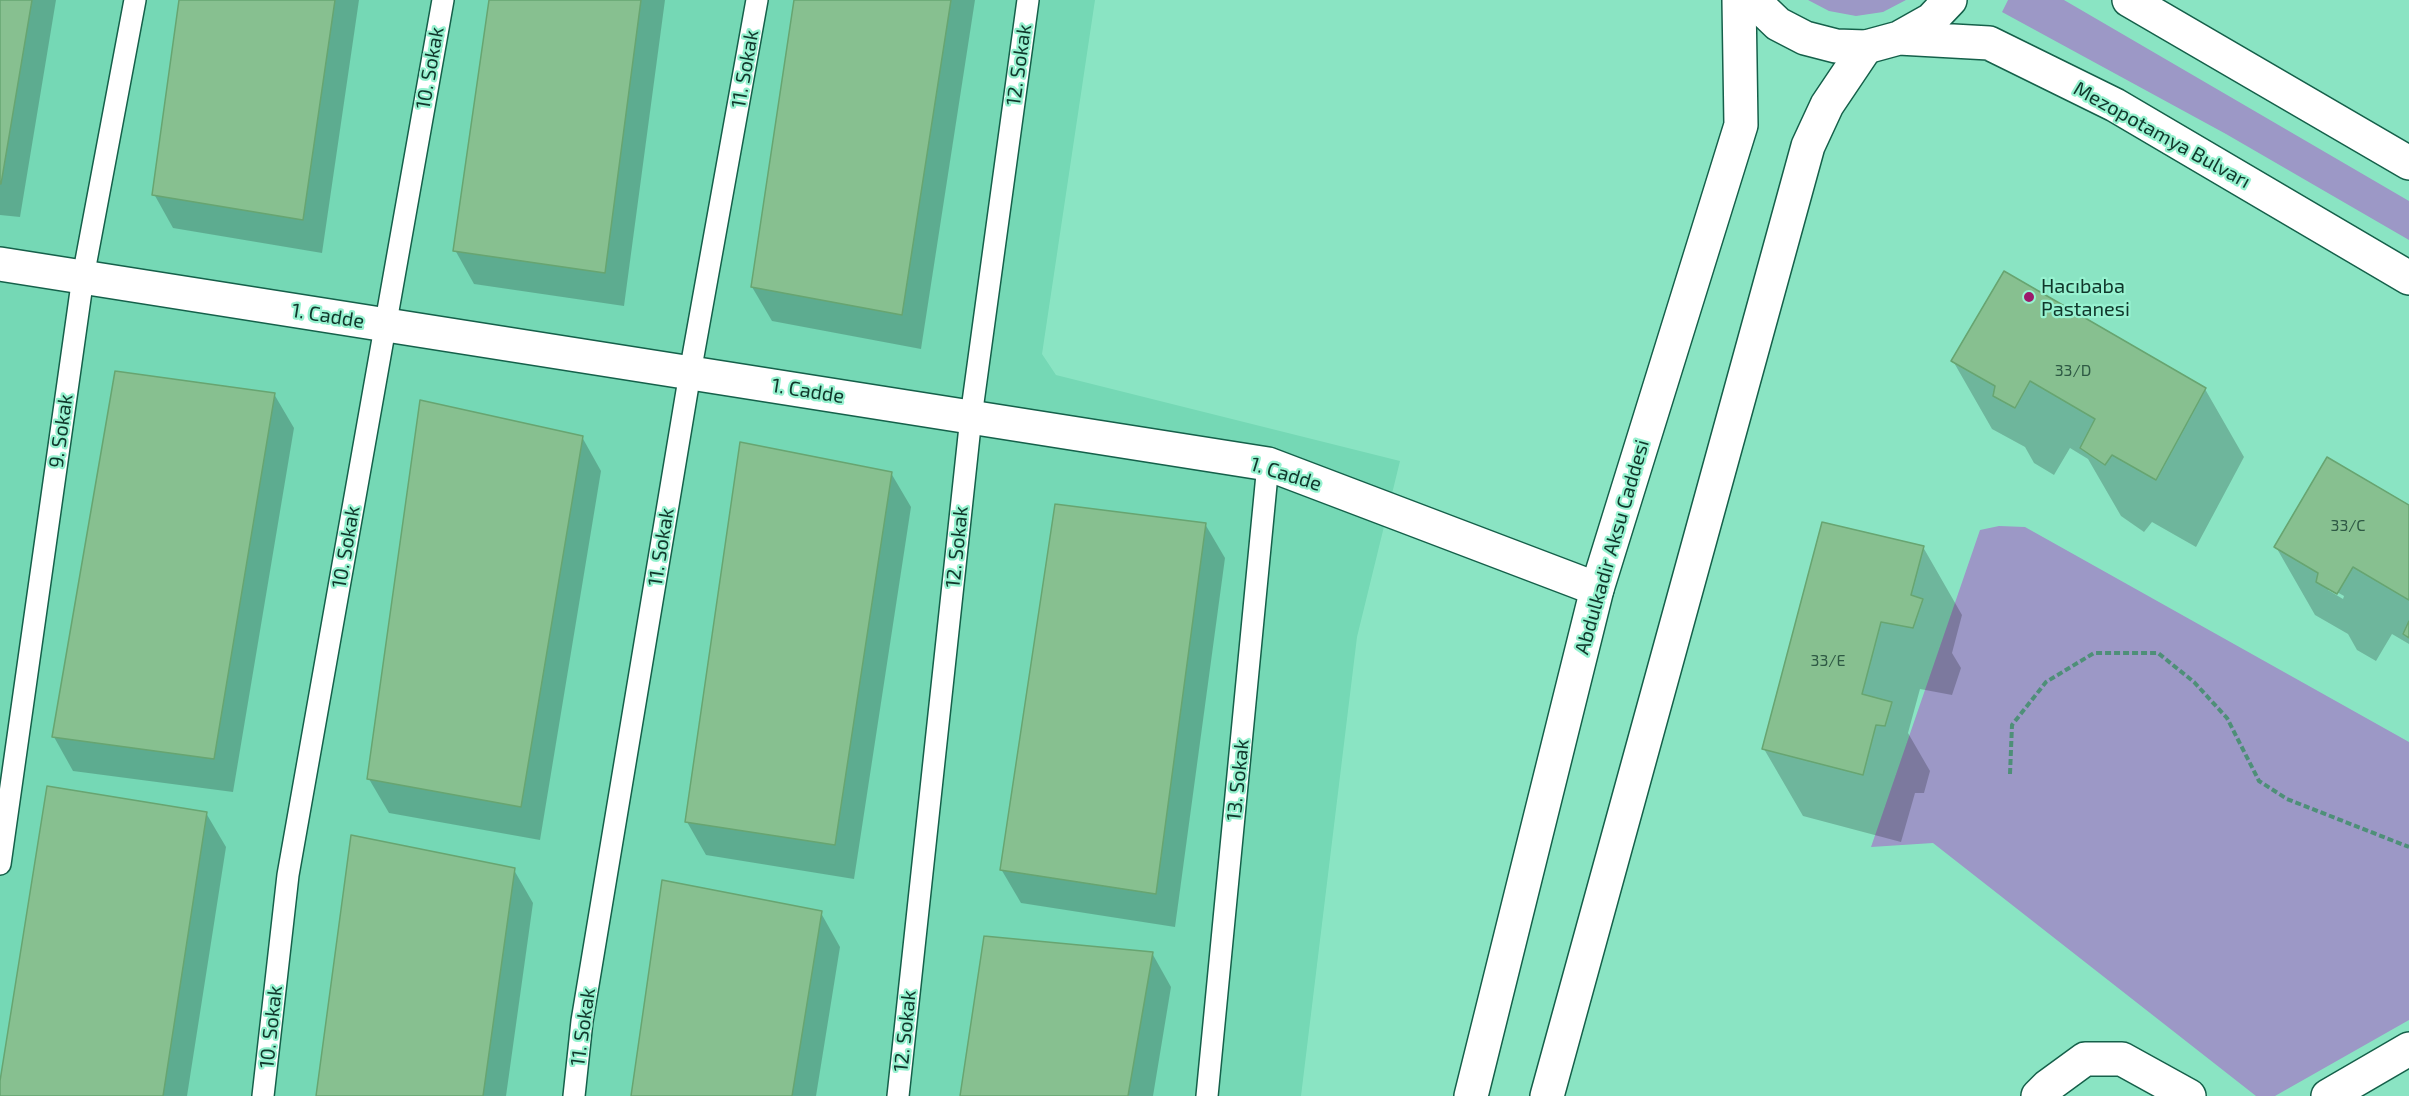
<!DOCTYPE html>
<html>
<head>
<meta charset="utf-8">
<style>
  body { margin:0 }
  canvas { display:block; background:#8ae4c3 }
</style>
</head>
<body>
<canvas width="2409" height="1096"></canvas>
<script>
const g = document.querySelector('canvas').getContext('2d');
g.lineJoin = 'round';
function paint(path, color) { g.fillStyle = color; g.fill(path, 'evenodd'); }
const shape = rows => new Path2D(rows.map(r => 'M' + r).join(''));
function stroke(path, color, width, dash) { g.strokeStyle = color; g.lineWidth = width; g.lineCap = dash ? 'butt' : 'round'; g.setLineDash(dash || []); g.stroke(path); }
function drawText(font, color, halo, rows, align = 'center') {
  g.font = font + ' "Exo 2",sans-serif'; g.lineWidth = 4.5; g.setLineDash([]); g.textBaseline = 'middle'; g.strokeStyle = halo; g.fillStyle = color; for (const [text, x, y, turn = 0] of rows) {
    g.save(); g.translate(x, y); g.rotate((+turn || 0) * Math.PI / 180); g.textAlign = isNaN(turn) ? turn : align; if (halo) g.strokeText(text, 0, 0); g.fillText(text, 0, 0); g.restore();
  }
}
paint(shape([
  [0,0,1095,0,1042,354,1056,375,1400,461,1357,637,1301,1096,0,1096]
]), '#75d8b5');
paint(shape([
  [1808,0,1906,0,1883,12,1856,16,1829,11],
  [2008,0,2064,0,2409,201,2409,240,2226,134,2002,12],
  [1999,526,2025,527,2409,742,2409,1020,2275,1096,2256,1096,1933,843,1871,847,1980,530]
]), '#9c98c6');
paint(shape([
  [0,0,56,0,20,217,0,215],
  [180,0,359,0,322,253,173,228,154,194],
  [490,0,665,0,624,306,474,284,455,250],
  [795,0,975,0,921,349,772,321,752,287],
  [2004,273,2205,389,2244,457,2196,547,2152,522,2144,532,2121,516,2088,459,2070,448,2054,475,2034,463,2025,447,1992,429,1953,361],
  [274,394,294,428,233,792,73,771,54,737],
  [582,437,601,471,540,840,389,813,369,779],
  [891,473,911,507,854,879,706,855,687,822],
  [2409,507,2409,644,2392,634,2376,661,2357,650,2348,634,2315,615,2276,547],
  [2328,587,2344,596,2343,599,2328,590],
  [1205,524,1225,558,1175,927,1021,903,1001,869],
  [1923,547,1962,615,1952,653,1961,668,1952,695,1920,689,1908,733,1930,771,1924,793,1915,793,1901,842,1803,816,1764,749],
  [206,813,226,847,187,1096,0,1096,0,1090],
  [514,870,533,903,506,1096,318,1096],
  [821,913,840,947,816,1096,632,1096],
  [1152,953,1171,987,1153,1096,961,1096]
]), '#0003');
const building = shape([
  [0,0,32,0,1,184,0,184,0,0],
  [179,0,335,0,303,220,152,195,179,0],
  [489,0,641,0,605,273,453,251,489,0],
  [794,0,951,0,902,315,751,287,794,0],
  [2004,271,2206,388,2156,480,2112,455,2105,465,2080,448,2095,419,2030,381,2015,408,1993,396,1995,386,1951,361,2004,271],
  [115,371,275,393,214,759,52,737,115,371],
  [420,400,583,436,521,807,367,779,420,400],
  [740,442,892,472,835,845,685,822,740,442],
  [2327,457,2409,505,2409,600,2353,567,2337,594,2316,582,2318,573,2274,547,2327,457],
  [1055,504,1206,523,1156,894,1000,870,1055,504],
  [1822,522,1924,546,1911,595,1923,599,1913,628,1881,622,1862,694,1892,702,1885,726,1876,725,1863,775,1762,749,1822,522],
  [2409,621,2409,638,2403,634,2409,621],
  [47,786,207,812,163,1096,0,1096,0,1081,47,786],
  [351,835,515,868,483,1096,316,1096,351,835],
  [662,880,822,911,792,1096,631,1096,662,880],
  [984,936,1153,952,1128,1096,960,1096,984,936]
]);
paint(building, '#87c090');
stroke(building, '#67a571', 1.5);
const service = shape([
  [0,864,83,277,135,0],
  [263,1096,288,875,443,0],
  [574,1096,582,1021,690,373,757,0],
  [898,1096,971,417,1028,0],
  [1207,1096,1268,464]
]);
const minor = shape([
  [2038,1096,2048,1086,2085,1059,2122,1059,2189,1096],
  [2328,1096,2409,1049]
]);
const tertiary = shape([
  [0,264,1268,464,1597,589]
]);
const secondary = shape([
  [1471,1096,1597,589,1741,125,1739,0],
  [1547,1096,1808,146,1827,105,1866,47]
]);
const primary = shape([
  [1753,0,1778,24,1805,38,1836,46,1866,47,1899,38,1931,20,1950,0],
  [2129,0,2409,163],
  [1899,38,1989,43,2115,105,2409,278]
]);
stroke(service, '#15604a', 24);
stroke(minor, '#15604a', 36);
stroke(tertiary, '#15604a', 36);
stroke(secondary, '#15604a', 36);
stroke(primary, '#15604a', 36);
stroke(shape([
  [2010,774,2012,725,2046,682,2094,653,2158,653,2194,682,2227,718,2259,781,2287,799,2409,847]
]), '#4e8f78', 4, [6, 3]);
stroke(service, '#fff', 21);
stroke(minor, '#fff', 33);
stroke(tertiary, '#fff', 33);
stroke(secondary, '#fff', 33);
stroke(primary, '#fff', 33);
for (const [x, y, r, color] of [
  [2029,297,6,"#9c186b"]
]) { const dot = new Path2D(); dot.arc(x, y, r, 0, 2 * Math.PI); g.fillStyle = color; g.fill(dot); stroke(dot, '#97f2d0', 2); }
drawText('16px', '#2e5944', null, [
  ["33/D",2073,371],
  ["33/C",2348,526],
  ["33/E",1828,661]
]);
drawText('20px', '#10372b', '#97f2d0', [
  ["12. Sokak",1019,65,-82],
  ["10. Sokak",430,68,-80],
  ["11. Sokak",745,69,-80],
  ["Mezopotamya Bulvarı",2162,135,29],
  ["1. Cadde",328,316,9],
  ["1. Cadde",808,391,9],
  ["9. Sokak",61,431,-82],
  ["1. Cadde",1286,474,17],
  ["10. Sokak",346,547,-80],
  ["11. Sokak",661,547,-81],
  ["12. Sokak",957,547,-84],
  ["Abdulkadir Aksu Caddesi",1612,547,-74],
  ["13. Sokak",1238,780,-84],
  ["10. Sokak",271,1027,-84],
  ["11. Sokak",583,1027,-82],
  ["12. Sokak",905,1031,-84]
]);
drawText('20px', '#10372b', '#97f2d0', [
  ["Hacıbaba",2041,286],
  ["Pastanesi",2041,309]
], 'left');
</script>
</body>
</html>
